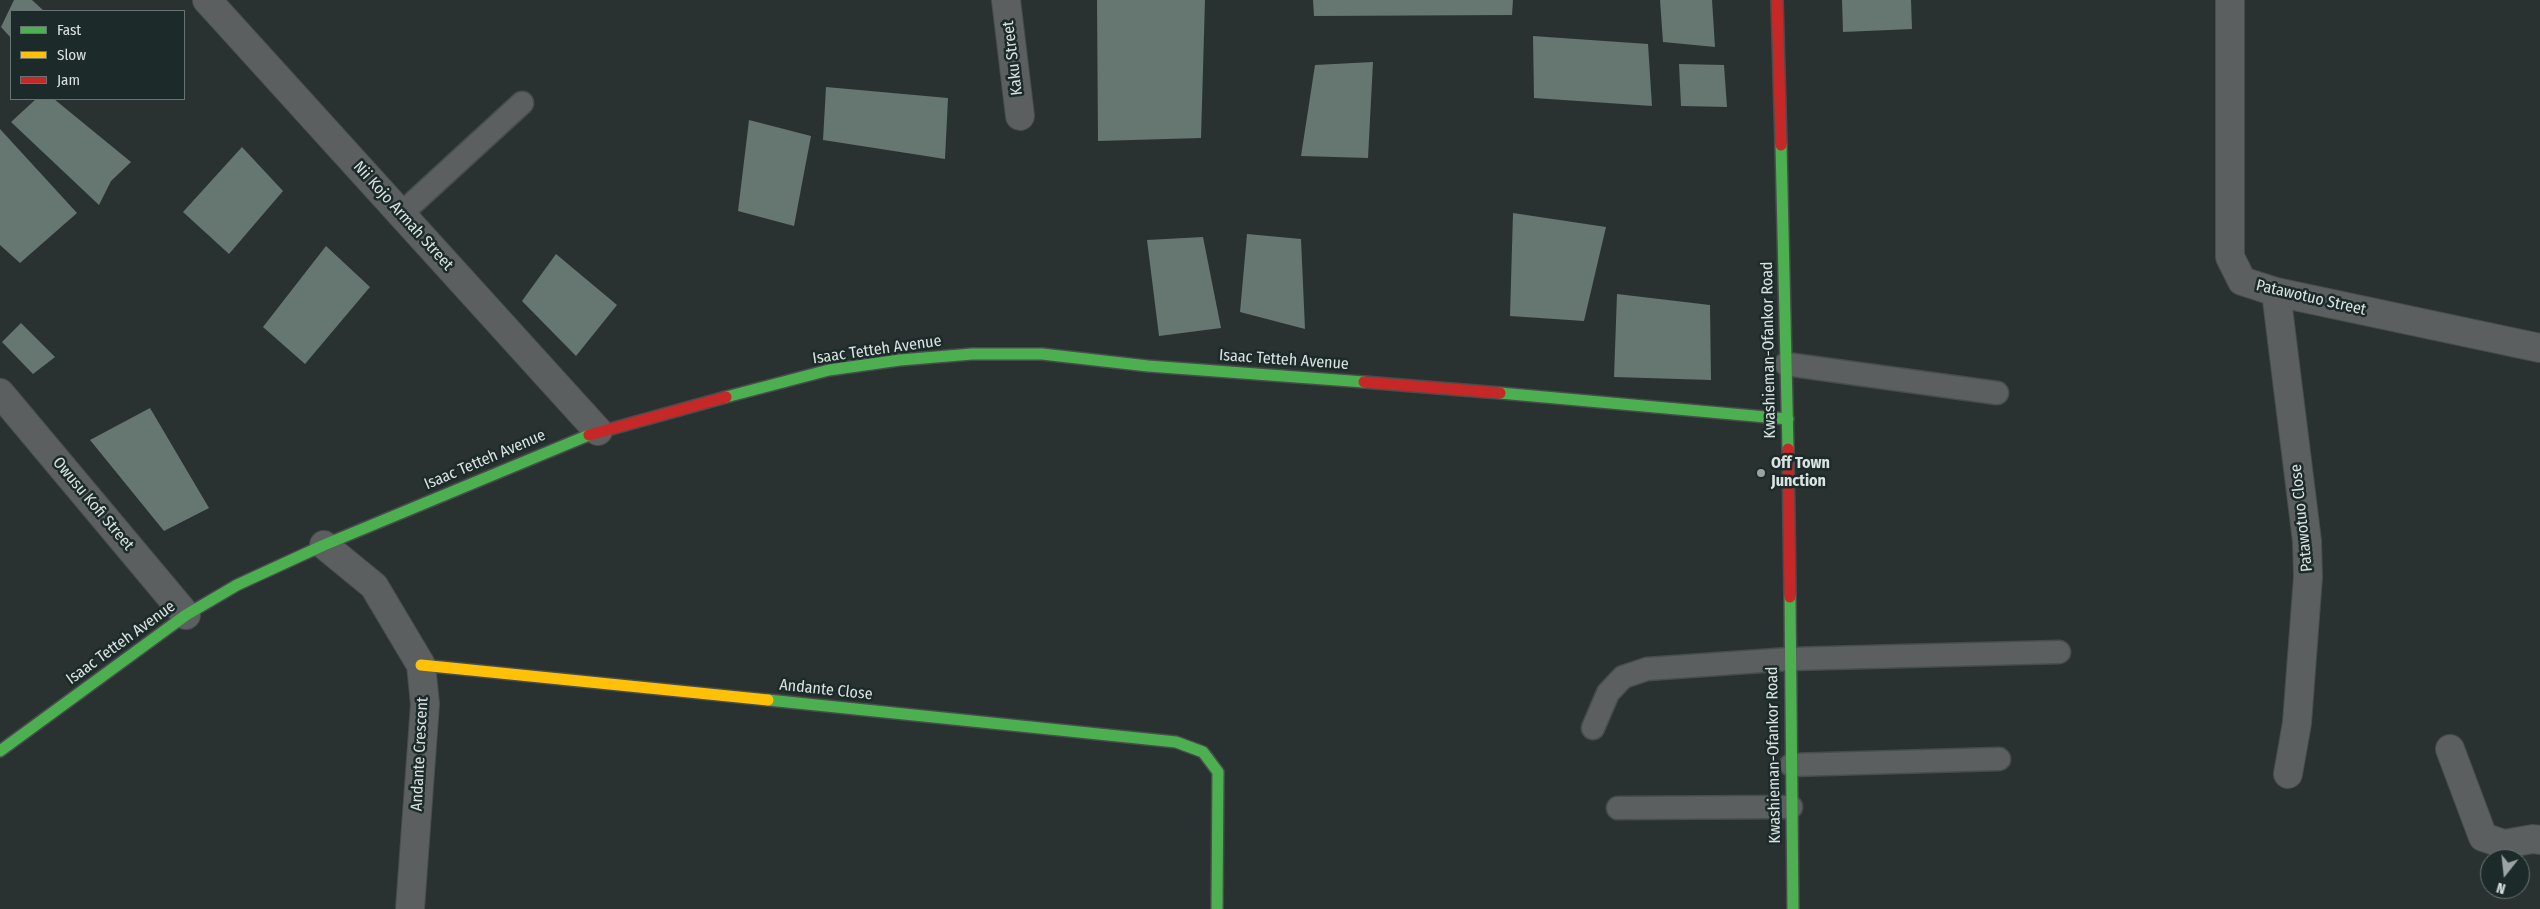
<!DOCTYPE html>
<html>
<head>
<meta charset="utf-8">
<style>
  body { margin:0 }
  #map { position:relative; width:2540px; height:909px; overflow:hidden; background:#2a3231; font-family:"Fira Sans Condensed",sans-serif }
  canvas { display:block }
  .legend { position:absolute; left:10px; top:10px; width:175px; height:90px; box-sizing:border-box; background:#1c2b2a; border:1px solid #687473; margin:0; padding:6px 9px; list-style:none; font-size:15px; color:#d9e2e1 }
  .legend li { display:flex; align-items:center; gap:10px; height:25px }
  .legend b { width:25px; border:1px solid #687473 }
  .north { position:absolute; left:2480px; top:849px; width:50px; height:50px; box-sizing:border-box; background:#1c2b2a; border:1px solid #687473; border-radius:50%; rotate:196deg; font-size:14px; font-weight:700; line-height:20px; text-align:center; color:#d9e2e1 }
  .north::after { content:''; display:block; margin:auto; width:18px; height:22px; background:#9ca4a3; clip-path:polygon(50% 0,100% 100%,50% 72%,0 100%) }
</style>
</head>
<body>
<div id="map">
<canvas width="2540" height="909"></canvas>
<ul class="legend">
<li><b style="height:6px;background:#4caf50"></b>Fast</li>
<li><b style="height:6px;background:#ffc107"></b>Slow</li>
<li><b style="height:6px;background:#c62828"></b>Jam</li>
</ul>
<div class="north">N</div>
</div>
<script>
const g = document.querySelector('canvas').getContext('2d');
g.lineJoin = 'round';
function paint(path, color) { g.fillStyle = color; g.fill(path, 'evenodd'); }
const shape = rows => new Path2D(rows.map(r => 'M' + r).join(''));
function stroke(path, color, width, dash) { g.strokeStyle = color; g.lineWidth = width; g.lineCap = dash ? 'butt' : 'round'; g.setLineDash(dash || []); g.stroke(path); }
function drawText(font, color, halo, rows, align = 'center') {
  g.font = font + ' "Fira Sans Condensed",sans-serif'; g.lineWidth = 5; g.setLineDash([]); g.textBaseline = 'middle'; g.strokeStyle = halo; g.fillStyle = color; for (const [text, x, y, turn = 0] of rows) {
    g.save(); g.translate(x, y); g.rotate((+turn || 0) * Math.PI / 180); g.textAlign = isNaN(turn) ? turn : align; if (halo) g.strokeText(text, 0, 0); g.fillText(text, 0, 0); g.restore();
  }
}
paint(shape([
  [14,0,32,0,44,11,11,11,11,38,1,27],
  [1097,0,1205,0,1201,138,1098,141],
  [1313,0,1513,0,1512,15,1314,16],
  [1660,0,1712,0,1715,47,1663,42],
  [1842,0,1911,0,1912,29,1843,32],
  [1533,36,1648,44,1652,106,1534,98],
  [1373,62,1368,158,1301,156,1315,65],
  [1679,64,1724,65,1727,107,1681,106],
  [826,87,948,98,945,159,823,140],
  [36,99,54,99,131,162,111,181,99,205,11,122],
  [749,120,811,136,794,226,738,211],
  [0,129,77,213,20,263,0,245],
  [242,147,283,191,229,254,183,212],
  [1513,213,1606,227,1584,321,1510,316],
  [1247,234,1301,239,1305,329,1240,312],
  [1203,237,1221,328,1159,336,1147,240],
  [326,246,370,287,305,364,263,327],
  [556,254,617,305,576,356,522,301],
  [1617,294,1710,305,1711,380,1614,377],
  [21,323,55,357,33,374,2,342],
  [150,408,209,508,164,531,90,440]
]), '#667670');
const lane = shape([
  [401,214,522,103],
  [1786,364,1997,393],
  [1593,728,1608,693,1623,677,1647,669,1790,659,2059,652],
  [1791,765,1999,759],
  [1618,808,1791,807]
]);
const street = shape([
  [207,0,598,431],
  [1006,0,1020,116],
  [2230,0,2230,257,2242,281,2276,292,2540,348],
  [2276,292,2307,541,2308,577,2297,723,2288,774],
  [0,393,186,615],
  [324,545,374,586,421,665,425,704,410,909],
  [2450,749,2483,837,2504,844,2533,839,2540,840]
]);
const fast = shape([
  [1781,145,1788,449],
  [1500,393,1788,419],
  [726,397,829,370,900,360,972,354,1042,354,1148,366,1364,382],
  [1790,597,1793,909],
  [768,700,1176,742,1203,752,1218,772,1217,909],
  [0,751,186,615,237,585,324,545,589,435]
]);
const slow = shape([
  [421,665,768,700]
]);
const jam = shape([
  [1777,0,1781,145],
  [1364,382,1500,393],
  [589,435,726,397],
  [1788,449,1790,597]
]);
stroke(lane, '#474d4c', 25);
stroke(street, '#474d4c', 30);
stroke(fast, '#474d4c', 14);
stroke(slow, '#474d4c', 14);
stroke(jam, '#474d4c', 14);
stroke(lane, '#5c5f60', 22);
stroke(street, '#5c5f60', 28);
stroke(fast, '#4caf50', 11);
stroke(slow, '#ffc107', 11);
stroke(jam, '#c62828', 11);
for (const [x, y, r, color] of [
  [1761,473,5,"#9ca4a3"]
]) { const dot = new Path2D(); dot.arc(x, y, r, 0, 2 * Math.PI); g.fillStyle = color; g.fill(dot); stroke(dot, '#1c2b2a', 2); }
drawText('16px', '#d9e2e1', '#1c2b2a', [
  ["Kaku Street",1013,58,-97],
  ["Nii Kojo Armah Street",403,216,48],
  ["Patawotuo Street",2311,298,13],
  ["Isaac Tetteh Avenue",877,350,-8],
  ["Kwashieman-Ofankor Road",1769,350,-91],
  ["Isaac Tetteh Avenue",1284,360,4],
  ["Isaac Tetteh Avenue",485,460,-23],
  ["Owusu Kofi Street",93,504,50],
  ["Patawotuo Close",2302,518,-96],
  ["Isaac Tetteh Avenue",121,643,-36],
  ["Andante Close",826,690,6],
  ["Andante Crescent",420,754,-87],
  ["Kwashieman-Ofankor Road",1774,755,-91]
]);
drawText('bold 16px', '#d9e2e1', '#1c2b2a', [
  ["Off Town",1771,464],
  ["Junction",1771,482]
], 'left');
</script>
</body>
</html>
